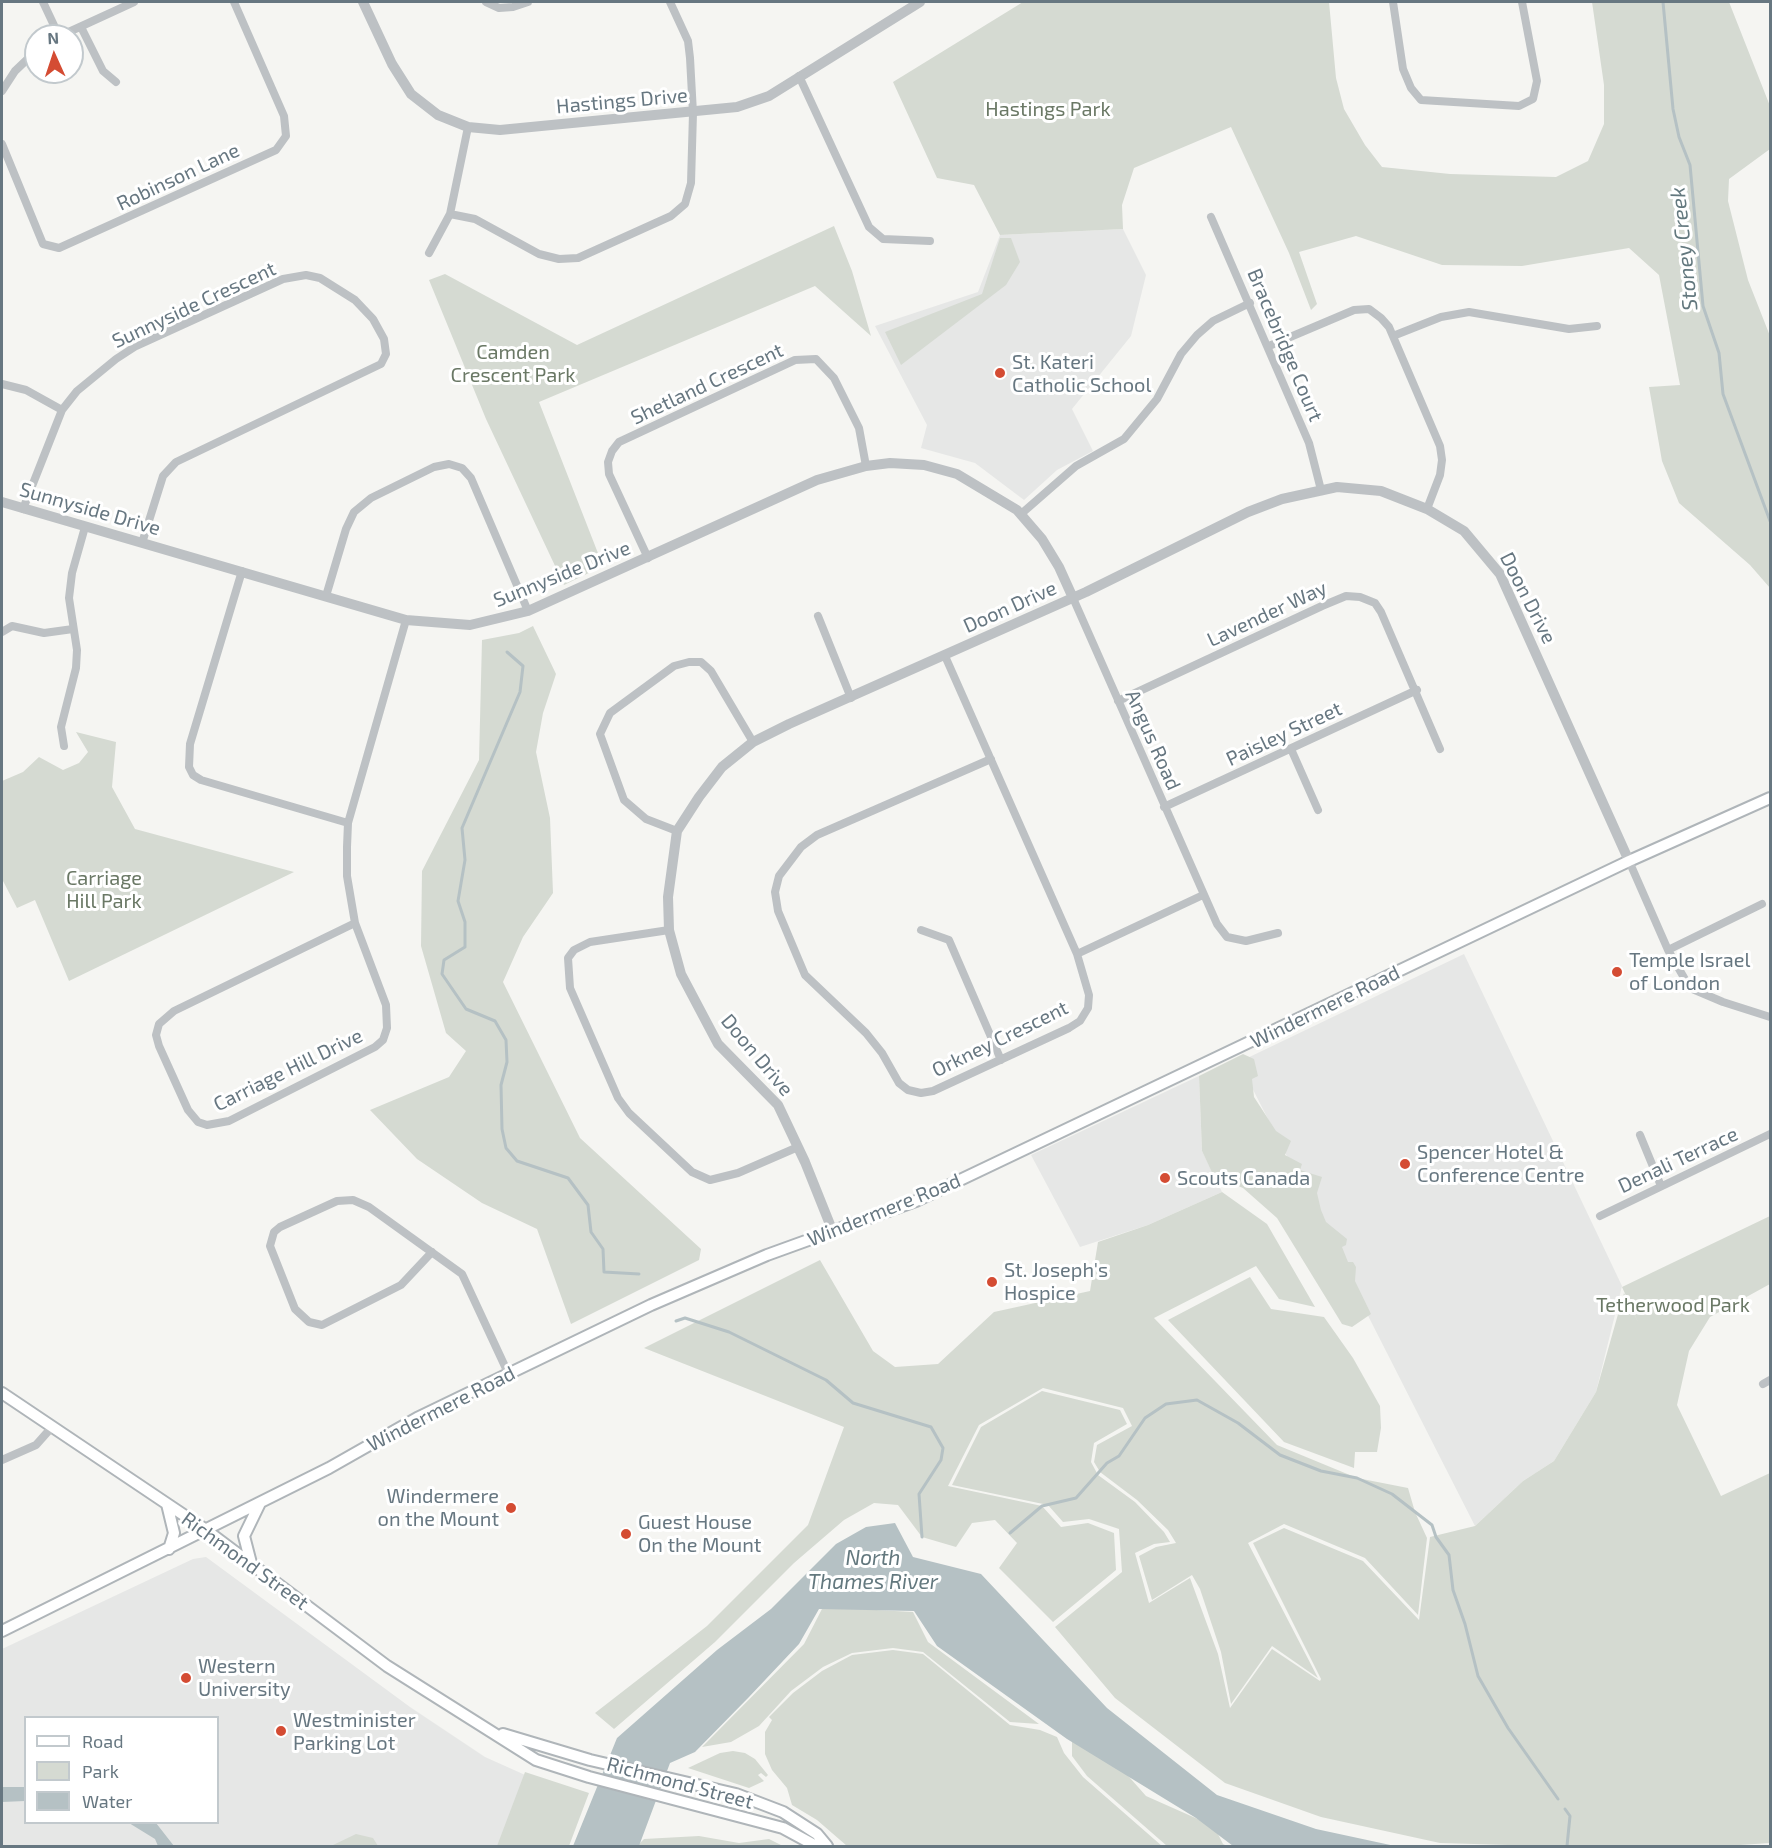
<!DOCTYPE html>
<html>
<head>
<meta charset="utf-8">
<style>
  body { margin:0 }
  #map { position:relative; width:1772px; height:1848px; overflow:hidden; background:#f5f5f2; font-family:"Exo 2",sans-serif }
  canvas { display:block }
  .frame { position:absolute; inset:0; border:3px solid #677781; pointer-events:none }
  .legend { position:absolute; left:24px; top:1716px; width:195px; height:108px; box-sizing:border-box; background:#fff; border:2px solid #c2c9cd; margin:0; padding:8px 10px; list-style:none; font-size:18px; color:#677781 }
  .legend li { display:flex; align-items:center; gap:12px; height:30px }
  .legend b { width:30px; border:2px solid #c2c9cd }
  .north { position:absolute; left:24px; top:24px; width:60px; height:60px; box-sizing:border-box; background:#fff; border:2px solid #c2c9cd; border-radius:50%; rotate:357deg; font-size:16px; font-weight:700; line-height:24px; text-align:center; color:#677781 }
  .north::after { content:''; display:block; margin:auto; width:21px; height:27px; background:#d44c33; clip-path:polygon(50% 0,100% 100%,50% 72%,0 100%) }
</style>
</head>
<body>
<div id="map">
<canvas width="1772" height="1848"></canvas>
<div class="frame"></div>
<ul class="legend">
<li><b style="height:8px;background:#fff"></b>Road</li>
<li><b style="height:16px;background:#d5dad2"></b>Park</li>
<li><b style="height:16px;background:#b5c1c4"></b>Water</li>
</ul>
<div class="north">N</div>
</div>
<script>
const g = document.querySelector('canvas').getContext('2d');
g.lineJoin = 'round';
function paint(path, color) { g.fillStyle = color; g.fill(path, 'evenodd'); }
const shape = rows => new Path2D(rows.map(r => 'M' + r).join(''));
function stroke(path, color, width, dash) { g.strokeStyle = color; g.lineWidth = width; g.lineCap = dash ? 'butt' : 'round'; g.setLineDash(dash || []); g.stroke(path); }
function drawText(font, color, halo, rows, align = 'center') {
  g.font = font + ' "Exo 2",sans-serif'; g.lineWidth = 6; g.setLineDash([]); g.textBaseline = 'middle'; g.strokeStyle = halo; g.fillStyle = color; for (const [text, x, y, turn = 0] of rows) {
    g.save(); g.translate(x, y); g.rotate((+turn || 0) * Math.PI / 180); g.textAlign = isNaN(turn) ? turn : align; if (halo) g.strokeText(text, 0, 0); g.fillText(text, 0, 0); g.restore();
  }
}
paint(shape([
  [1123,229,1146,275,1131,336,1072,409,1093,451,1057,470,1024,500,975,463,921,448,927,425,875,326,978,292,1000,235],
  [1464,954,1622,1286,1596,1392,1554,1461,1523,1481,1475,1526,1239,1062],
  [1199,1076,1202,1151,1222,1192,1148,1225,1080,1247,1031,1155],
  [206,1557,410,1707,485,1757,581,1800,564,1846,2,1846,2,1649,193,1559],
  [26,1718,218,1718,218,1822,26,1822]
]), '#e6e7e6');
paint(shape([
  [1023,2,1329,2,1336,78,1344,109,1365,145,1382,167,1450,174,1556,177,1588,161,1604,124,1604,85,1592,2,1729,2,1770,106,1770,149,1729,179,1728,201,1748,280,1770,336,1770,588,1750,565,1679,503,1662,461,1649,387,1680,385,1659,275,1629,248,1522,266,1442,265,1356,236,1299,252,1317,304,1311,310,1289,253,1231,127,1134,168,1122,205,1123,229,1000,235,974,185,937,178,893,82],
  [834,226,852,271,871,336,815,286,539,402,603,566,564,585,486,419,429,280,445,274,577,345],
  [1000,238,1011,238,1020,262,1006,285,901,365,885,332,982,294],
  [533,626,556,674,543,713,536,752,550,818,553,893,523,937,503,982,580,1138,701,1249,699,1260,571,1324,537,1229,482,1203,417,1159,370,1110,449,1077,466,1051,446,1033,421,946,422,871,479,760,482,640,519,633],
  [76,732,116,742,112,787,135,829,294,872,69,981,35,900,17,908,2,879,2,781,23,772,39,757,63,770,79,763,88,752],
  [1243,1054,1254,1059,1258,1076,1252,1079,1254,1097,1276,1131,1291,1141,1285,1155,1302,1164,1300,1170,1322,1177,1317,1193,1321,1210,1326,1222,1347,1239,1346,1245,1342,1247,1348,1262,1353,1262,1356,1267,1355,1281,1371,1314,1352,1327,1342,1324,1277,1218,1243,1188,1226,1181,1216,1181,1202,1151,1199,1076],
  [1222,1192,1267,1224,1315,1307,1279,1299,1256,1266,1154,1318,1277,1445,1357,1478,1408,1488,1415,1512,1427,1538,1418,1615,1365,1558,1284,1524,1248,1543,1318,1678,1272,1646,1231,1704,1221,1652,1200,1589,1192,1575,1152,1600,1139,1556,1156,1547,1176,1543,1168,1530,1137,1500,1100,1472,1094,1462,1097,1445,1132,1426,1123,1408,1043,1388,979,1425,948,1486,1042,1506,1061,1527,1088,1523,1114,1533,1116,1570,1053,1622,999,1568,1017,1543,995,1520,972,1523,956,1547,922,1537,898,1505,874,1503,844,1520,794,1563,715,1642,614,1729,595,1713,707,1626,808,1525,844,1427,644,1348,820,1260,873,1351,895,1367,938,1364,994,1312,1090,1291,1098,1242,1148,1225],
  [1770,1216,1770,1284,1710,1317,1689,1351,1677,1405,1721,1496,1770,1473,1770,1843,1725,1846,1542,1846,1440,1843,1321,1817,1225,1783,1115,1698,1055,1627,1122,1572,1119,1529,1089,1519,1063,1522,1048,1505,952,1485,981,1427,1042,1391,1120,1410,1127,1424,1094,1443,1091,1462,1098,1475,1135,1502,1164,1532,1170,1542,1154,1544,1135,1553,1149,1603,1190,1578,1218,1654,1230,1708,1272,1649,1320,1681,1321,1679,1253,1543,1284,1528,1363,1561,1419,1620,1430,1537,1475,1526,1523,1481,1554,1461,1596,1392,1624,1293,1638,1322,1622,1287],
  [1250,1277,1271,1309,1324,1317,1353,1358,1380,1406,1381,1428,1377,1452,1355,1452,1354,1468,1284,1442,1168,1320],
  [823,1607,913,1612,928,1642,1039,1724,1010,1722,923,1652,893,1648,852,1653,823,1667,791,1691,759,1726,731,1742,702,1747,804,1644],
  [893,1650,923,1654,1010,1725,1040,1730,1057,1737,1064,1753,1083,1777,1162,1846,847,1846,817,1820,792,1805,787,1788,772,1770,765,1754,765,1732,772,1720,769,1717,793,1693,822,1671,852,1655],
  [1072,1740,1123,1770,1146,1796,1200,1820,1216,1830,1223,1844,1227,1846,1167,1846,1087,1776,1072,1756],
  [733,1751,745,1753,755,1759,768,1775,766,1777,761,1773,758,1775,764,1781,749,1788,688,1768,720,1753],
  [525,1772,589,1793,569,1846,497,1846],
  [356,1834,373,1838,378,1846,331,1846],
  [699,1836,739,1843,769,1839,783,1846,637,1846,644,1839]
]), '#d5dad2');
paint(shape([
  [895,1523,913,1557,981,1574,1107,1708,1217,1795,1316,1829,1395,1846,1233,1846,1196,1818,1067,1739,937,1646,914,1611,819,1609,799,1644,749,1697,695,1752,670,1763,639,1846,573,1846,617,1738,717,1650,771,1609,836,1544,866,1527],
  [2,1787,25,1787,25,1801,2,1802],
  [129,1823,156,1823,174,1846,158,1846,155,1839]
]), '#b5c1c4');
stroke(shape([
  [1663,2,1673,109,1679,137,1690,165,1703,306,1719,353,1723,394,1770,521],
  [507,652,523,666,520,692,462,828,465,860,458,901,465,922,465,947,444,960,442,974,466,1009,495,1021,506,1040,507,1062,501,1085,502,1129,506,1148,517,1161,568,1178,588,1205,591,1232,603,1249,604,1272,639,1274],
  [676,1321,685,1318,729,1332,826,1380,853,1403,931,1427,943,1448,941,1460,919,1494,922,1537],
  [1010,1533,1042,1506,1076,1498,1107,1463,1119,1456,1145,1418,1166,1404,1197,1400,1238,1423,1280,1455,1321,1471,1357,1478,1392,1494,1432,1525,1436,1537,1449,1555,1453,1590,1465,1624,1478,1676,1508,1728,1558,1799],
  [1565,1809,1570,1816,1567,1846]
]), '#b5c1c4', 3);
const secondary = shape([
  [2,1393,206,1530,387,1666,536,1760,589,1777,783,1828,816,1846],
  [167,1504,174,1533,169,1549],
  [251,1563,244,1536,260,1503],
  [2,1631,329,1468,417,1418,651,1305,767,1255,916,1201,1629,861,1770,798],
  [503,1734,590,1760,736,1794,783,1812,817,1834,827,1846]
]);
stroke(secondary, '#afb5b9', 14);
stroke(shape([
  [43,2,59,36],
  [486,2,499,8,513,7,528,2],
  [1393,2,1403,69,1411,88,1421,100,1519,106,1533,99,1537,81,1522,2],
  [81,27,103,71,116,82],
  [60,36,134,2],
  [799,76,869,227,883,239,930,241],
  [2,91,15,71,36,51],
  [2,144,43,244,59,248,276,150,286,136,284,116,234,2],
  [450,214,475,219,539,254,559,259,578,258,671,216,685,204,691,183,693,113,690,58,688,41,670,2],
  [1211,217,1309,443,1321,490],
  [429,253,450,214,468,127],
  [1393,336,1441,317,1469,312,1569,329,1597,326],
  [1269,346,1354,310,1369,309,1381,318,1389,327,1440,446,1442,460,1440,475,1427,509],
  [2,384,26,390,62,410],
  [23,509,62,410,77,391,116,359,136,346,283,279,306,275,320,278,355,300,373,319,384,339,386,354,381,364,176,462,163,476,142,543],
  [1021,514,1076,466,1124,439,1157,399,1181,354,1197,335,1213,321,1250,303],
  [648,558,609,474,608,462,612,451,619,442,795,360,816,359,834,378,859,428,866,466],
  [242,571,190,744,189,767,193,775,201,780,348,823],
  [326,596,346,529,354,512,371,498,434,467,449,464,462,468,471,478,528,611],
  [1073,598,1217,924,1227,937,1246,941,1278,933],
  [818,616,851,698],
  [2,632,12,626,44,633,73,629],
  [945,656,1077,954,1089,995,1088,1008,1080,1021,1069,1028,933,1091,921,1093,908,1090,899,1083,882,1053,866,1033,805,975,778,911,775,892,779,876,801,847,817,835,991,759],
  [1118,701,1322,606,1346,596,1360,597,1375,603,1381,612,1440,749],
  [64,746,61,727,76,668,77,650,69,598,72,573,85,527],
  [1291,749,1318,810],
  [1164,807,1417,690],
  [677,831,646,819,624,800,600,734,610,713,674,666,689,662,701,662,711,671,753,742],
  [1629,861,1668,950,1690,988,1723,1002,1770,1017],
  [355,923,174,1011,159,1024,156,1035,159,1046,188,1110,198,1122,207,1125,229,1121,375,1047,383,1040,387,1028,386,1005,355,923,347,876,347,847,348,823,406,620],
  [669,930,590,942,574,950,568,958,570,988,618,1098,629,1113,692,1172,710,1180,738,1173,798,1147],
  [921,930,949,940,1001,1060],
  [1668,950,1762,904],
  [1077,954,1203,895],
  [1640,1135,1661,1186],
  [1600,1216,1770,1134],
  [432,1252,401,1285,322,1325,309,1322,295,1309,270,1246,274,1232,280,1227,337,1201,353,1200,369,1207,462,1274,509,1375],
  [1763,1384,1770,1380],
  [2,1460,36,1445,52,1427]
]), '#bdc1c4', 8);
stroke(shape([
  [363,2,392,64,411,94,438,115,468,127,500,130,737,107,769,96,920,2],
  [2,502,406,620,470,625,528,611,817,480,866,466,890,463,924,465,957,474,1017,510,1042,539,1059,567,1073,598],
  [833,1232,805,1162,778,1105,718,1044,681,974,669,930,668,897,677,831,699,797,722,767,753,742,789,724,1086,592,1248,512,1282,499,1337,487,1381,491,1427,509,1464,531,1500,574,1629,861]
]), '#bdc1c4', 10);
stroke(secondary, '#fff', 10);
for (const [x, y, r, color] of [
  [1000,373,6,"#d44c33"],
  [1617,972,6,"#d44c33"],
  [1405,1164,6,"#d44c33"],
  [1165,1178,6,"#d44c33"],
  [992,1282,6,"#d44c33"],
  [511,1508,6,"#d44c33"],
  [626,1534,6,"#d44c33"],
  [186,1678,6,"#d44c33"],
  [281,1731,6,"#d44c33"]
]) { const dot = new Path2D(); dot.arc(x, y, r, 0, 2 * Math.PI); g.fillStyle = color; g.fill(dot); stroke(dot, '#fff', 2); }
drawText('20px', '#677781', '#fff', [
  ["Hastings Drive",622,101,-5],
  ["Robinson Lane",178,177,-25],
  ["Sunnyside Crescent",194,305,-25],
  ["Bracebridge Court",1285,345,67],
  ["Shetland Crescent",707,384,-25],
  ["Sunnyside Drive",90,509,16],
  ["Sunnyside Drive",562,574,-22],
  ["Doon Drive",1528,598,63],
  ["Doon Drive",1010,607,-24],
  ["Lavender Way",1267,614,-25],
  ["Paisley Street",1284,734,-25],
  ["Angus Road",1153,740,66],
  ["Windermere Road",1325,1007,-26],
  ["Orkney Crescent",1000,1039,-26],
  ["Doon Drive",757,1055,50],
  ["Carriage Hill Drive",288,1070,-26],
  ["Denali Terrace",1678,1160,-25],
  ["Windermere Road",884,1210,-22],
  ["Windermere Road",441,1409,-27],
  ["Richmond Street",245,1561,36],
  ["Richmond Street",680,1783,15]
]);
drawText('20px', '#6a7865', '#fff', [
  ["Hastings Park",1048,109],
  ["Camden",513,352],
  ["Crescent Park",513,375],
  ["Carriage",104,878],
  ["Hill Park",104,901],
  ["Tetherwood Park",1673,1305]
]);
drawText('20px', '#677781', '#fff', [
  ["St. Kateri",1012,362],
  ["Catholic School",1012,385],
  ["Temple Israel",1629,960],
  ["of London",1629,983],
  ["Spencer Hotel &",1417,1152],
  ["Conference Centre",1417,1175],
  ["Scouts Canada",1177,1178],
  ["St. Joseph's",1004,1270],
  ["Hospice",1004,1293],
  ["Windermere",499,1496,"right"],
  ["on the Mount",499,1519,"right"],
  ["Guest House",638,1522],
  ["On the Mount",638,1545],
  ["Western",198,1666],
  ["University",198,1689],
  ["Westminister",293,1720],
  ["Parking Lot",293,1743]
], 'left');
drawText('italic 21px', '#63787e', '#fff', [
  ["Stoney Creek",1684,249,-96],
  ["North",873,1558],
  ["Thames River",873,1582]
]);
</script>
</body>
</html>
